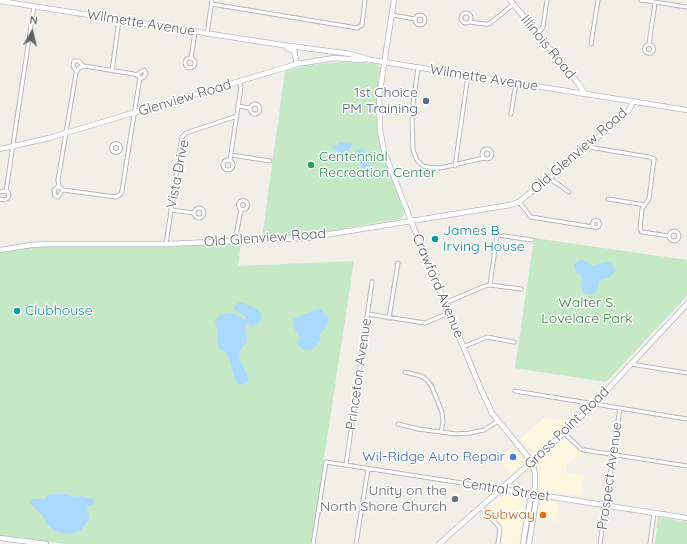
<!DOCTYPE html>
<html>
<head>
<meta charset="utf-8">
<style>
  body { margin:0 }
  #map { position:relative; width:687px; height:544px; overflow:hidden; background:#f1efe8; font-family:Quicksand,sans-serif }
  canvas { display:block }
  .north { position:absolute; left:12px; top:12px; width:40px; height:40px; -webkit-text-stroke:3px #fff; paint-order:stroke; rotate:8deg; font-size:11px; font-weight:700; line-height:16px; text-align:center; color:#5f6368 }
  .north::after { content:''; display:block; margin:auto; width:14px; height:18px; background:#5f6368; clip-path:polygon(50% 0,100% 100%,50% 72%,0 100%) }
</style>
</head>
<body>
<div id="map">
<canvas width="687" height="544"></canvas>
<div class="north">N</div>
</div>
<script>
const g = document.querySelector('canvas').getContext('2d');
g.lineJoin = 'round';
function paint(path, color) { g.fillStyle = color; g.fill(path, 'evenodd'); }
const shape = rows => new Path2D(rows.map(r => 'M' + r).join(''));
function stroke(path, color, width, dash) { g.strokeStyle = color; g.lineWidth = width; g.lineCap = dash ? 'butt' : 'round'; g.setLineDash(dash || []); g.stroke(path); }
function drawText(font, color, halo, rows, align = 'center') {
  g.font = font + ' Quicksand,sans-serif'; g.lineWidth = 3; g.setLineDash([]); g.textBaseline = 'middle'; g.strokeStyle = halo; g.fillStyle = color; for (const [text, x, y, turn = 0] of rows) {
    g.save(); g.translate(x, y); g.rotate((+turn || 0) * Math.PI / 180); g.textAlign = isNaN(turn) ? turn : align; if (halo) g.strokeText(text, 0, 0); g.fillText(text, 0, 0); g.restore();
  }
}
paint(shape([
  [544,418,570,421,534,453,520,439],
  [567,436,582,452,567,465,566,473,585,476,581,496,540,490,540,462],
  [512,447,525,462,511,474,498,460],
  [505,495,526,498,519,544,500,544,502,527,484,508],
  [541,499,559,502,556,521,537,519]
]), '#fef7e0');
paint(shape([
  [338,62,373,63,380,67,376,108,378,135,381,150,404,211,404,215,399,219,317,233,262,238,285,71,311,65],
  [534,238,687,260,687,296,606,382,515,368],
  [241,243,238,266,354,261,311,544,65,544,0,535,0,252,15,249,56,246,150,247],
  [658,517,687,522,687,544,655,544]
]), '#c5e8c5');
paint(shape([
  [339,142,351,143,352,146,343,158,333,161,337,150,332,149,333,145,338,145],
  [363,148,372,171,365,174,355,151],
  [580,260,583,260,593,266,606,262,611,263,614,267,615,272,609,278,602,279,599,283,597,291,593,294,587,294,584,292,581,288,582,279,581,276,577,273,574,267,575,263],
  [240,302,257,309,262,315,261,320,255,325,252,326,248,324,245,326,247,341,240,351,239,357,249,380,247,383,240,385,235,381,229,358,225,352,219,348,217,344,218,332,215,321,218,316,229,313,237,315,243,319,246,318,246,316,234,310,236,305],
  [316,309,320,309,325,313,328,319,328,324,325,329,319,334,320,340,317,345,312,349,305,350,297,345,299,337,292,323,294,319],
  [50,494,64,494,76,497,82,496,95,500,94,504,87,507,89,519,81,530,77,532,66,534,55,531,48,525,43,516,31,504,30,502,32,499,44,499]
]), '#aadaff');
const street = shape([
  [641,0,687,7],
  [212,4,357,28,362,25,365,0],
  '461 18a5 5 0 1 1 10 0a5 5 0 1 1-10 0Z',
  [392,15,415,19],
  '415 20a5 5 0 1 1 10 0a5 5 0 1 1-10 0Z',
  [470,22,484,24,489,24,514,4],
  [538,33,543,27,547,0],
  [207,34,212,0],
  [591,44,598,0],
  [649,44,655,3],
  '644.5 49a4.5 4.5 0 1 1 9 0a4.5 4.5 0 1 1-9 0Z',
  '185 63a5 5 0 1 1 10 0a5 5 0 1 1-10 0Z',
  [191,58,195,32],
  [84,66,134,74,140,77,122,191,121,194,116,197,63,190,59,186,58,180,76,73,79,68,84,66],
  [418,68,413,104,412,119,413,150,417,160,423,166,428,167,440,168,484,158],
  [76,71,73,66,74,61,79,61,83,66],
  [112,71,119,20],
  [136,75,144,70,146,73,144,77,140,79],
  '250 109a5 5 0 1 1 10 0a5 5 0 1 1-10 0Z',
  [238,106,250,108],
  [511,114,516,83],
  '111.5 148a4.5 4.5 0 1 1 9 0a4.5 4.5 0 1 1-9 0Z',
  [588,146,594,148,649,157,654,159,649,199,642,209,640,229,642,232,669,236],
  '482 154a5 5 0 1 1 10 0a5 5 0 1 1-10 0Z',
  [231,155,270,161],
  '223 165a5 5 0 1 1 10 0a5 5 0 1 1-10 0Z',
  [230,160,241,87,239,81],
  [455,166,468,75],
  [549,178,569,192],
  [59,186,54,190,55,196,58,197,63,190],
  [6,191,34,6],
  [0,192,5,191,8,192,9,195,8,198,5,200,0,199],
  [608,199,645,205],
  '238.5 205a4.5 4.5 0 1 1 9 0a4.5 4.5 0 1 1-9 0Z',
  [519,202,531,217,593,227],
  '194 213a5 5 0 1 1 10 0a5 5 0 1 1-10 0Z',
  [171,210,194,213],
  '592.5 224a3.5 3.5 0 1 1 7 0a3.5 3.5 0 1 1-7 0Z',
  '669 236a5 5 0 1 1 10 0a5 5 0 1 1-10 0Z',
  [235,241,241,209],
  [166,244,182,137,186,133,237,116],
  [490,285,497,235,532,240],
  [445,303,485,286,490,285,521,289],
  [368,314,425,323,449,313],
  [389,318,398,263],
  [463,347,487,337,514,342],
  [631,364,687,373],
  [405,372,421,376,427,380,432,387,442,412,443,422,441,432],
  [515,391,687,419],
  [398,424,418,429,456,434,470,433,484,430,498,421],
  [564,433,581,449],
  [584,450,687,466],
  [346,465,372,282],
  [481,507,500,528,498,544],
  [313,544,326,462,501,489],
  [356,544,368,469],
  [600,544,620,408],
  [650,544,654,513]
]);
const secondary = shape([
  [394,0,379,97,380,130,384,151,411,221,480,387,492,413,532,462,535,474,535,486,534,495,530,501,523,544],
  [510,0,578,83,585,94],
  [0,1,282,45,351,54,371,60,687,110],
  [287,48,294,51,297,64],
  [0,149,49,138,297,64,334,58,363,60],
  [0,250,31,245,48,244,166,244,306,238,510,205,519,202,588,146,629,110,633,101],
  [501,489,687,518],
  [0,538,46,544],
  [439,544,564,433,594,404,687,304],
  [529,544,536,500,534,495]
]);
stroke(street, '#b5b8bc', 5);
stroke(secondary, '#b6babf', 6);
stroke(street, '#fff', 3);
stroke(secondary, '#fff', 4.5);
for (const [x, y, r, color] of [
  [426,101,4,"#5c6f8a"],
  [311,165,4,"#2e9e5b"],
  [435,239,4,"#0f9aa8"],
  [17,311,4,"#0f9aa8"],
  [513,457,4,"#3f7fe0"],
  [455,499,4,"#6b7280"],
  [543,515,4,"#e8710a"]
]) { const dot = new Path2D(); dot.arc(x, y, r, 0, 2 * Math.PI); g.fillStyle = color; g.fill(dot); stroke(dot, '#fff', 1.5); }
drawText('14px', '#5f6368', '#fff', [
  ["Wilmette Avenue",141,23,9],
  ["Illinois Road",548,47,51],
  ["Wilmette Avenue",484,78,9],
  ["Glenview Road",185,98,-17],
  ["Old Glenview Road",579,151,-41],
  ["Vista Drive",178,174,-79],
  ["Old Glenview Road",265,238,-4],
  ["Crawford Avenue",438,286,67],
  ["Princeton Avenue",359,374,-82],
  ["Gross Point Road",567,428,-44],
  ["Prospect Avenue",610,476,-82],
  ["Central Street",506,490,9]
]);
drawText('14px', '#4e5e75', '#fff', [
  ["1st Choice",418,93],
  ["PM Training",418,109]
], 'right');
drawText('14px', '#27864d', '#fff', [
  ["Centennial",319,157],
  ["Recreation Center",319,173]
], 'left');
drawText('14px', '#0d838f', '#fff', [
  ["James B.",443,231],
  ["Irving House",443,247],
  ["Clubhouse",25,311]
], 'left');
drawText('14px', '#348238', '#fff', [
  ["Walter S.",587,303],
  ["Lovelace Park",587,319]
]);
drawText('14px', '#366cbe', '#fff', [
  ["Wil-Ridge Auto Repair",505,457]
], 'right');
drawText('14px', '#5b616d', '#fff', [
  ["Unity on the",447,491],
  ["North Shore Church",447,507]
], 'right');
drawText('14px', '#c56008', '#fff', [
  ["Subway",535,515]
], 'right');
</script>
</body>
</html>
